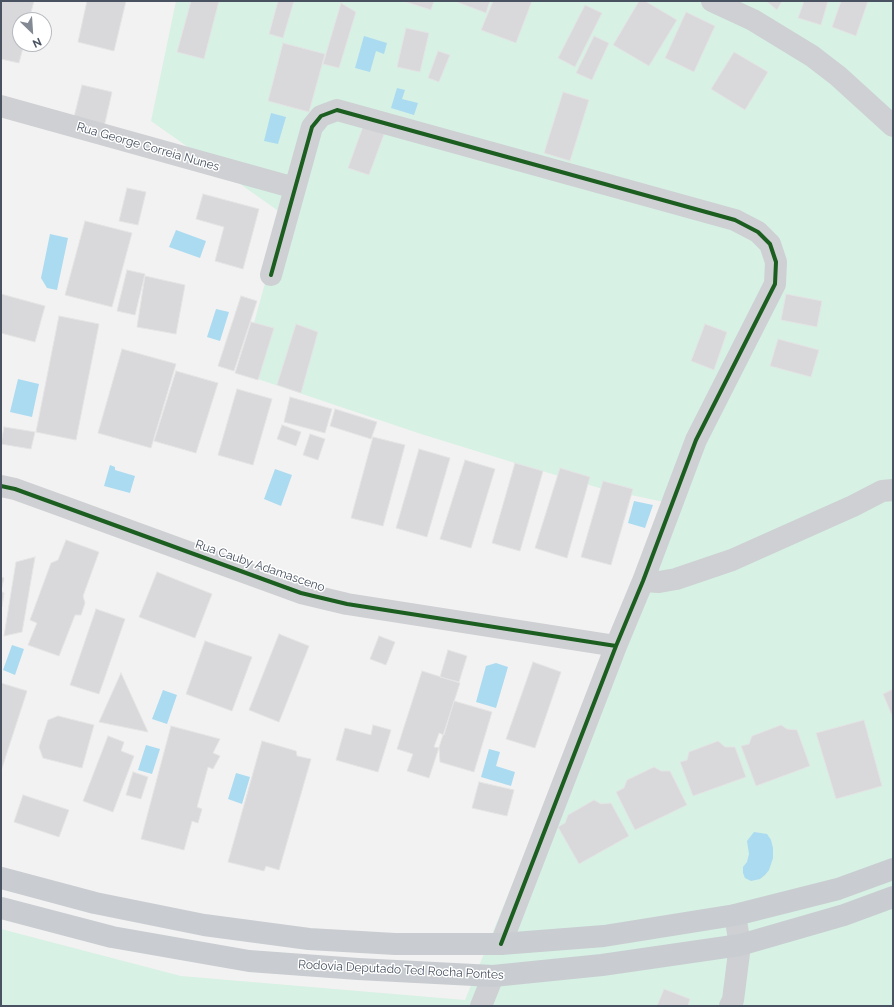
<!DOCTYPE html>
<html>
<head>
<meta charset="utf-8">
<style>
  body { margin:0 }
  #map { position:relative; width:894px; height:1007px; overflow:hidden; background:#f3f2f2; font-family:Raleway,sans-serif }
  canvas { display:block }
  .frame { position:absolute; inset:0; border:2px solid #485260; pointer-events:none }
  .north { position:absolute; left:12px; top:12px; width:40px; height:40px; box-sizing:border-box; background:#fff; border:1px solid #b6babf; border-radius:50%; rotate:155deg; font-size:11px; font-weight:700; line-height:16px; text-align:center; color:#485260 }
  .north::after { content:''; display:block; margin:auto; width:14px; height:18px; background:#848a93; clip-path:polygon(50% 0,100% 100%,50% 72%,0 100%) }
</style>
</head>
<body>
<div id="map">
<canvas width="894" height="1007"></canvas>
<div class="frame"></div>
<div class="north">N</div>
</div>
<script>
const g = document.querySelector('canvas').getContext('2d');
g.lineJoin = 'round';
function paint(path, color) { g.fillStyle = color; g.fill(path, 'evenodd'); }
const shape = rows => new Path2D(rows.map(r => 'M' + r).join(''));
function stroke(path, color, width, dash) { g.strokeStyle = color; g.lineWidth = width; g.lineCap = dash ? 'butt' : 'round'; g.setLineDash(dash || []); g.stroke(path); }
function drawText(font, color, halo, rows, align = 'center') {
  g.font = font + ' Raleway,sans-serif'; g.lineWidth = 3; g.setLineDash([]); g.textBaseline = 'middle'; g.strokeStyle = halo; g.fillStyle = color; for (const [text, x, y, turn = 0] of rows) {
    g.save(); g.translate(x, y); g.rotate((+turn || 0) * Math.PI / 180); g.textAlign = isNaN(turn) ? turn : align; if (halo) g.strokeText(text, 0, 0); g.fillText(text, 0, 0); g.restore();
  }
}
paint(shape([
  [176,1,893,1,893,1006,1,1006,1,929,181,976,465,1000,578,724,664,502,603,489,515,463,421,434,240,373,284,215,151,121]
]), '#d7f1e4');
paint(shape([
  [364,36,387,43,384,54,376,51,370,72,355,68],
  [397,88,405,90,402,99,418,103,414,115,391,108],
  [271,113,286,117,278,144,264,141],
  [176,230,206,241,200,258,169,247],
  [50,234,68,238,57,290,47,288,41,278],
  [216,309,229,312,220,341,207,337],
  [18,379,39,384,32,417,10,412],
  [110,465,115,467,115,470,135,476,130,493,104,486],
  [275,469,292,475,281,506,264,499],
  [634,501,653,505,645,528,628,523],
  [12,645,24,649,15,675,3,670],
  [496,663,508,667,496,708,476,702,486,666],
  [163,690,177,695,167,724,152,719],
  [146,745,160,749,152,774,138,770],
  [489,749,500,752,496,766,515,772,511,786,481,777],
  [236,773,250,777,242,804,228,799],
  [754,832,767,834,771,840,773,848,773,858,769,870,765,875,760,879,751,881,745,878,743,873,743,867,747,862,749,854,747,841]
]), '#abdbf0');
const building = shape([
  [1,1,34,1,29,20,20,20,20,44,24,44,19,63,1,59,1,1],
  [87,1,126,1,114,51,78,42,87,1],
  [191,1,219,1,204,59,177,52,191,1],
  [278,1,294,1,283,38,269,34,278,1],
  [403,1,434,1,431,10,403,1],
  [457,1,490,1,486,13,457,2,457,1],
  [493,1,532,1,516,43,481,30,493,1],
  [639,1,645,1,677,20,649,66,613,45,639,1],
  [766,1,782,1,777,10,766,1],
  [804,1,828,1,821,25,798,18,804,1],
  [841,1,868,1,856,36,832,27,841,1],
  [341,3,356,12,339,68,323,64,341,3],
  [585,5,602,13,575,67,558,58,585,5],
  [686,12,715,26,694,72,665,58,686,12],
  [406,28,429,33,420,72,397,67,406,28],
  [594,36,609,43,592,80,576,73,594,36],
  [283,43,325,54,309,112,268,101,283,43],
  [438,51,450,55,439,82,428,78,438,51],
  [734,52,768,72,745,110,711,89,734,52],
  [82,85,112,92,104,127,73,121,82,85],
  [563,92,589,100,570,161,544,153,563,92],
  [365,121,386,129,369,175,348,168,365,121],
  [127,188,146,192,138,225,119,221,127,188],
  [203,194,259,209,243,269,215,261,224,227,196,219,203,194],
  [85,221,132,233,112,307,65,295,85,221],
  [127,270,145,274,135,315,117,311,127,270],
  [145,276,185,285,176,334,137,327,145,276],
  [1,294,45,306,35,342,1,333,1,294],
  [786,294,822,301,817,327,781,320,786,294],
  [241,296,257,301,234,371,218,366,241,296],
  [59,316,99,324,76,440,36,432,59,316],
  [251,322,274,328,258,380,235,373,251,322],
  [296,324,318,332,301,393,277,385,296,324],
  [705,324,727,332,714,370,691,361,705,324],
  [778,339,819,350,811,377,770,366,778,339],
  [122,349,176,364,151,448,98,433,122,349],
  [176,371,218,383,196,453,154,441,176,371],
  [237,389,272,399,253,465,218,455,237,389],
  [290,397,332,409,325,433,284,422,290,397],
  [335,409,377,422,371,439,330,426,335,409],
  [282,425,301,432,296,446,277,439,282,425],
  [4,427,35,432,31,449,1,444,4,427],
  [310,434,325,439,318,460,303,455,310,434],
  [373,437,405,445,383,526,351,518,373,437],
  [419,449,450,458,427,537,396,528,419,449],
  [465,460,495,469,471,548,440,539,465,460],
  [515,463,543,471,520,551,492,543,515,463],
  [560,468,590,477,567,558,535,548,560,468],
  [603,481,633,489,611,565,581,557,603,481],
  [66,540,99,552,83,596,85,603,81,615,75,615,59,656,28,645,37,623,30,620,51,563,58,560,66,540],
  [35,557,22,632,4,636,16,562,35,557],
  [157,572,212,594,195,638,139,617,157,572],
  [1,577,4,578,1,591,4,593,2,607,1,607,1,577],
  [96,609,125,619,99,694,70,685,96,609],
  [279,634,309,646,279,722,249,710,279,634],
  [379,636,395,642,386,665,370,659,379,636],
  [205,641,252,657,232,711,186,694,205,641],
  [448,650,467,656,459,682,440,677,448,650],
  [533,662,561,672,535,748,506,739,533,662],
  [422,671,460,683,429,778,407,771,413,754,397,749,422,671],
  [121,673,148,732,99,722,121,673],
  [1,683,27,691,1,771,1,683],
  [893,689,893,718,883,694,893,689],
  [454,701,492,712,474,772,440,762,439,748,434,747,439,733,444,735,454,701],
  [58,716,94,725,82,768,43,758,39,747,48,720,58,716],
  [864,720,882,786,836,799,816,733,864,720],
  [373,725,391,730,378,772,336,760,345,728,371,735,373,725],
  [781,725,787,729,797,730,810,766,756,786,741,746,749,744,752,736,781,725],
  [171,726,220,739,213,753,220,756,213,769,208,767,197,807,202,809,198,823,192,821,184,850,141,839,171,726],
  [108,736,124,742,121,751,134,756,113,812,83,801,108,736],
  [262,741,296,751,297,756,311,759,279,870,266,866,264,871,228,862,262,741],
  [718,741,725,747,735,747,746,777,693,796,680,762,687,760,689,752,718,741],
  [654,767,661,771,670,771,687,805,635,830,616,792,624,788,627,780,654,767],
  [133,772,148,777,141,799,126,795,133,772],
  [479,782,514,790,507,816,472,808,479,782],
  [23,795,69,810,59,837,14,822,23,795],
  [594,800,601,804,611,803,629,836,579,864,558,827,565,823,568,815,594,800],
  [664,989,690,999,688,1006,657,1006,664,989]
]);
paint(building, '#d9d9db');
stroke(building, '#e4e4e5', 1);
stroke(shape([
  [712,1,753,20,812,56,838,76,893,126],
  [1,106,295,188],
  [271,275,312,127,321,116,337,110,735,220,758,232,770,244,776,262,775,284,696,440,643,581,616,646,501,944],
  [1,486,15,489,73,510,301,593,347,604,616,646],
  [643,581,659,582,676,579,732,560,853,506,882,491,893,490],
  [481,1006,493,976],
  [730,1006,733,1000,740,945,735,915]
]), '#ced0d3', 22);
stroke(shape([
  [1,878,95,903,204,925,309,939,395,944,501,944,604,936,735,915,838,889,893,869],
  [1,908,112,937,249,961,358,969,493,976,602,965,740,945,844,915,893,897]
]), '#c9cdd1', 22);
stroke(shape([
  [271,275,312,127,321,116,337,110,735,220,758,232,770,244,776,262,775,284,696,440,643,581,616,646,501,944],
  [1,486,15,489,73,510,301,593,347,604,616,646]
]), '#1b5e20', 4);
drawText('12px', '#485260', '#fff', [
  ["Rua George Correia Nunes",148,147,16],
  ["Rua Cauby Adamasceno",260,566,19],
  ["Rodovia Deputado Ted Rocha Pontes",401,970,3]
]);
</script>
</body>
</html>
